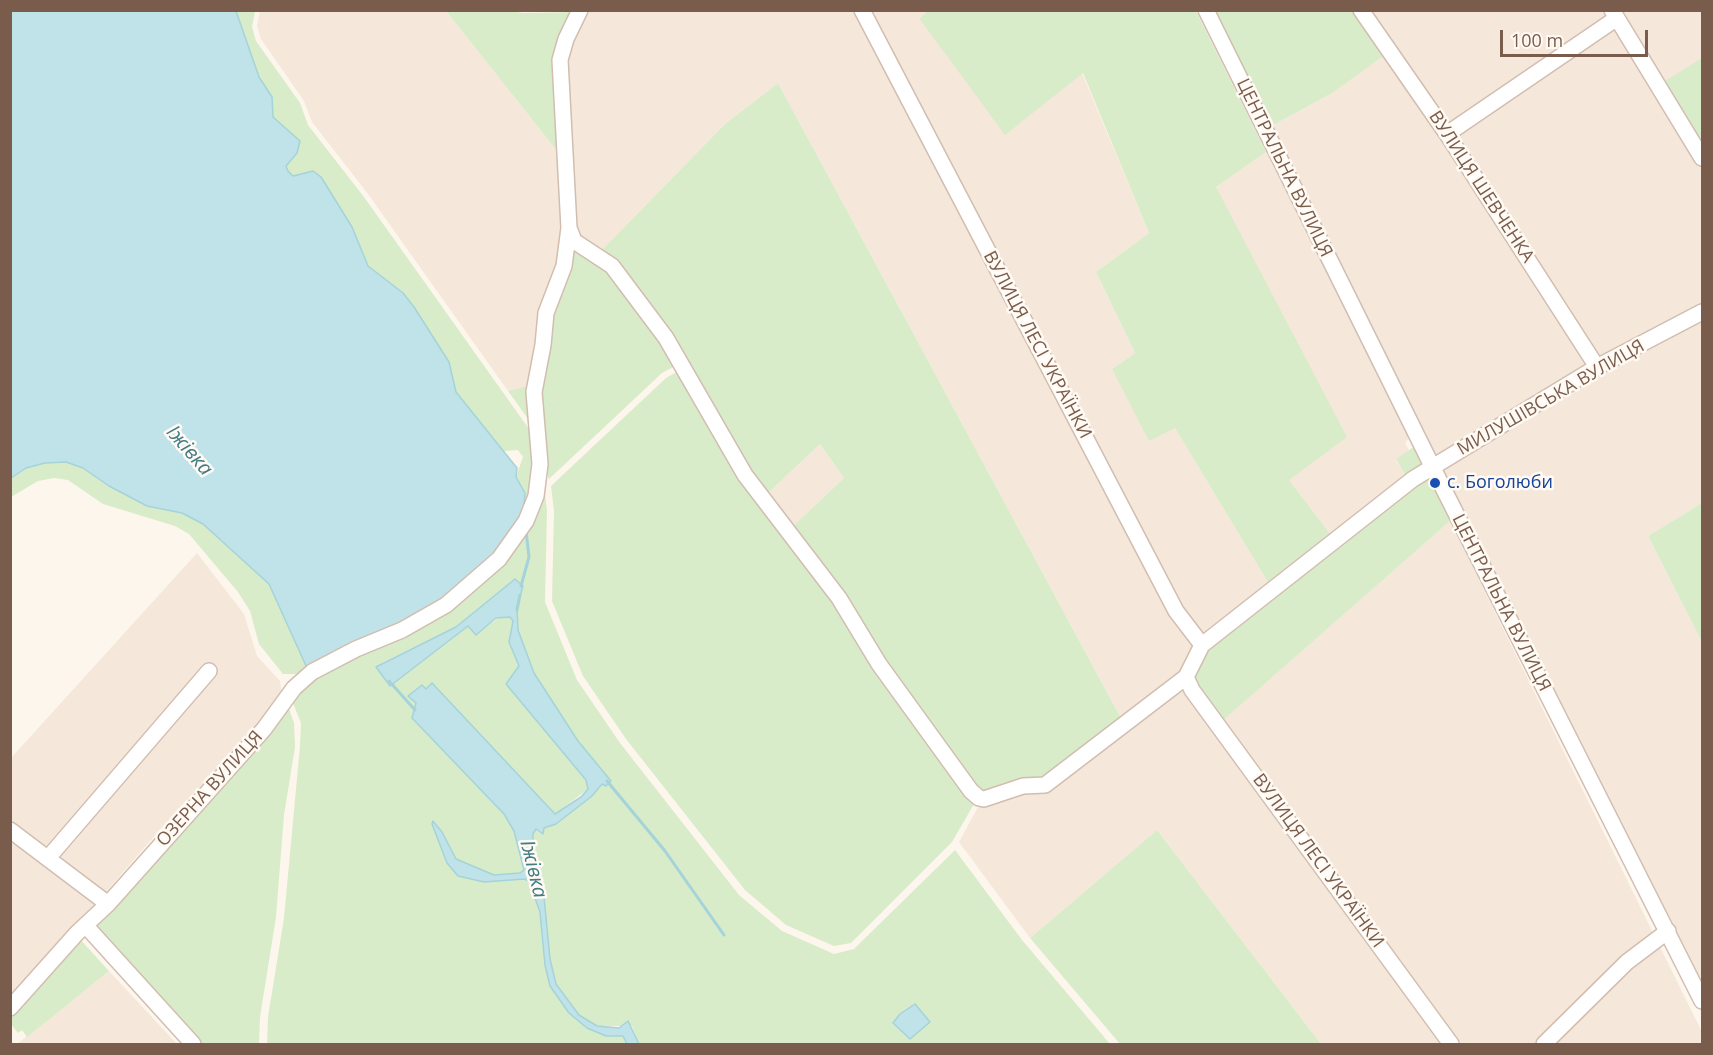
<!DOCTYPE html>
<html>
<head>
<meta charset="utf-8">
<style>
  body { margin:0 }
  #map { position:relative; width:1713px; height:1055px; overflow:hidden; background:#fdf6ec; font-family:"Open Sans",sans-serif }
  canvas { display:block }
  .frame { position:absolute; inset:0; border:12px solid #7a5c4d; pointer-events:none }
  .scale { position:absolute; left:1500px; top:30px; width:148px; height:27px; box-sizing:border-box; border:3px solid #7a5c4d; border-top:0; padding-left:8px; font-size:18px; line-height:21px; white-space:nowrap; color:#7a5c4d; -webkit-text-stroke:4px #fffaf3; paint-order:stroke }
</style>
</head>
<body>
<div id="map">
<canvas width="1713" height="1055"></canvas>
<div class="frame"></div>
<div class="scale">100 m</div>
</div>
<script>
const g = document.querySelector('canvas').getContext('2d');
g.lineJoin = 'round';
function paint(path, color) { g.fillStyle = color; g.fill(path, 'evenodd'); }
const shape = rows => new Path2D(rows.map(r => 'M' + r).join(''));
function stroke(path, color, width, dash) { g.strokeStyle = color; g.lineWidth = width; g.lineCap = dash ? 'butt' : 'round'; g.setLineDash(dash || []); g.stroke(path); }
function drawText(font, color, halo, rows, align = 'center') {
  g.font = font + ' "Open Sans",sans-serif'; g.lineWidth = 5; g.setLineDash([]); g.textBaseline = 'middle'; g.strokeStyle = halo; g.fillStyle = color; for (const [text, x, y, turn = 0] of rows) {
    g.save(); g.translate(x, y); g.rotate((+turn || 0) * Math.PI / 180); g.textAlign = isNaN(turn) ? turn : align; if (halo) g.strokeText(text, 0, 0); g.fillText(text, 0, 0); g.restore();
  }
}
paint(shape([
  [260,11,446,11,561,156,565,229,531,385,508,391,368,194,312,122,304,101,261,39,257,26],
  [586,11,856,11,1195,645,1182,673,1122,720,778,83,725,124,599,253,574,228,566,58],
  [870,11,930,11,920,17,1082,73,1149,233,1096,272,1135,353,1112,369,1175,428,1269,584,1203,637,1181,608],
  [1356,11,1702,11,1702,307,1436,460,1270,127,1332,93],
  [1266,152,1410,437,1405,443,1409,450,1396,460,1407,478,1331,535,1289,480,1216,187],
  [1702,319,1702,503,1648,536,1702,642,1702,987,1441,469,1601,372],
  [820,444,844,478,789,530,765,496],
  [1450,521,1702,1032,1702,1044,1321,1044,1157,830,1030,938,959,842,978,807,1178,686,1212,729],
  [197,553,244,614,257,656,280,681,282,696,230,757,178,809,11,1001,11,758],
  [109,971,177,1044,17,1044]
]), '#f5e8da');
paint(shape([
  [504,10,523,13,575,12,567,27,561,156,446,11],
  [930,10,1196,11,1266,152,1216,187,1347,437,1289,480,1331,535,1269,584,1175,428,1149,441,1112,369,1135,353,1096,272,1149,233,1083,73,1005,135,919,18],
  [236,11,255,11,252,27,256,41,300,103,308,125,364,197,534,436,537,463,523,520,525,493,516,477,523,457,518,450,504,451,456,392,449,362,414,307,403,293,368,266,352,227,313,171,293,176,288,171,286,166,297,153,293,135,273,117,272,97,259,77],
  [1213,11,1356,11,1386,54,1332,93,1270,127],
  [1702,58,1702,144,1665,81],
  [778,83,1122,720,1044,781,981,794,789,530,844,478,820,444,765,496,684,365,599,253,725,124],
  [571,243,609,268,677,365,662,373,549,479,543,463,537,417,548,314],
  [680,370,974,804,952,842,851,943,834,946,786,925,745,890,626,739,583,676,552,601,554,511,551,486,666,378],
  [531,385,531,423,508,391],
  [1415,446,1423,465,1407,478,1396,459],
  [66,462,83,468,109,486,147,506,182,513,203,524,269,584,307,667,334,652,296,674,283,674,259,644,250,611,238,592,189,534,175,526,103,504,68,480,54,478,38,481,11,497,11,478,25,468,45,463],
  [1430,480,1450,521,1221,722,1193,683,1195,666,1206,645,1417,482],
  [544,485,547,511,545,602,577,680,620,743,739,895,782,931,834,954,854,949,955,850,1022,940,1110,1044,639,1044,632,1026,597,1026,579,1015,556,985,550,959,544,898,536,882,531,842,535,829,543,834,544,828,558,822,592,796,602,784,611,781,578,741,534,674,518,630,517,607,523,586,515,579,456,627,382,663,390,686,468,626,476,635,502,615,510,617,513,621,509,642,519,667,506,684,586,780,588,789,555,814,431,684,416,703,412,718,504,814,514,831,524,870,520,873,494,875,456,859,442,832,434,821,432,824,447,863,484,882,524,879,529,881,540,912,545,965,569,1013,606,1036,624,1036,627,1044,267,1044,268,1017,284,918,300,746,301,723,293,703,299,693,318,676,404,634],
  [1702,503,1702,642,1648,536],
  [288,706,294,723,295,747,284,815,276,917,260,1017,259,1044,199,1044,91,926],
  [1157,830,1321,1044,1120,1044,1030,938],
  [78,937,109,971,27,1037,22,1030,18,1033,11,1024,11,1014]
]), '#d8ecc9');
const water = shape([
  [11,11,236,11,259,77,272,97,273,117,300,141,297,153,286,166,288,171,293,176,313,171,321,177,352,227,368,266,403,293,414,307,449,362,456,392,517,468,516,477,525,493,523,520,496,556,443,602,307,668,269,584,203,524,182,513,147,506,109,486,83,468,66,462,45,463,26,468,11,478,11,11],
  [515,579,523,586,517,607,518,630,534,673,578,741,611,781,606,786,602,784,592,796,556,824,544,828,543,834,536,829,533,834,533,868,536,882,544,897,550,959,556,984,579,1015,597,1026,619,1028,628,1021,639,1044,627,1044,623,1036,606,1036,587,1028,569,1013,550,986,545,965,540,912,529,881,524,879,484,882,458,876,447,863,432,824,433,821,442,832,456,859,494,875,520,873,524,870,514,831,504,814,412,718,416,703,408,696,422,685,426,689,432,683,555,814,581,797,588,789,586,780,506,684,519,666,509,642,513,621,510,617,496,618,476,635,468,626,390,686,376,667,456,627,515,579],
  [915,1004,930,1022,910,1039,893,1023,900,1014,915,1004]
]);
paint(water, '#bfe3e8');
stroke(water, '#a5d3da', 1.5);
stroke(shape([
  [521,586,529,557,526,531],
  [517,610,520,595],
  [389,681,415,710],
  [607,781,665,851,724,935]
]), '#a5d3da', 3);
const minor = shape([
  [862,10,1176,611,1202,645,1186,677,1192,690,1451,1044],
  [1206,10,1433,468,1702,1001],
  [1361,10,1447,134,1597,367],
  [1612,10,1702,158],
  [1447,134,1617,18],
  [569,228,574,241,612,266,666,338,745,475,839,598,879,664,971,791,979,798,984,799,1023,786,1045,785,1186,677],
  [1202,645,1413,479,1597,367,1702,312],
  [10,830,108,904],
  [48,858,209,671],
  [86,926,193,1044],
  [10,1008,77,933,108,904,264,729,294,688,312,672,356,649,402,630,446,605,499,559,526,521,536,496,540,464,534,392,543,345,546,313,564,266,569,228,560,60,566,39,580,10],
  [1544,1044,1627,962,1668,931]
]);
stroke(minor, '#d1beb0', 18);
stroke(minor, '#fff', 15);
for (const [x, y, r, color] of [
  [1435,483,6,"#1a4fb4"]
]) { const dot = new Path2D(); dot.arc(x, y, r, 0, 2 * Math.PI); g.fillStyle = color; g.fill(dot); stroke(dot, '#fffaf3', 2); }
drawText('18px', '#7a5c4d', '#fffaf3', [
  ["ЦЕНТРАЛЬНА ВУЛИЦЯ",1284,168,64],
  ["ВУЛИЦЯ ШЕВЧЕНКА",1481,187,57],
  ["ВУЛИЦЯ ЛЕСІ УКРАЇНКИ",1037,345,62],
  ["МИЛУШІВСЬКА ВУЛИЦЯ",1551,398,-30],
  ["ЦЕНТРАЛЬНА ВУЛИЦЯ",1501,603,63],
  ["ОЗЕРНА ВУЛИЦЯ",210,789,-48],
  ["ВУЛИЦЯ ЛЕСІ УКРАЇНКИ",1318,861,54]
]);
drawText('18px', '#164399', '#fffaf3', [
  ["с. Боголюби",1447,483]
], 'left');
drawText('italic 20px', '#437c86', '#fffaf3', [
  ["Іжівка",189,451,49],
  ["Іжівка",533,869,76]
]);
</script>
</body>
</html>
